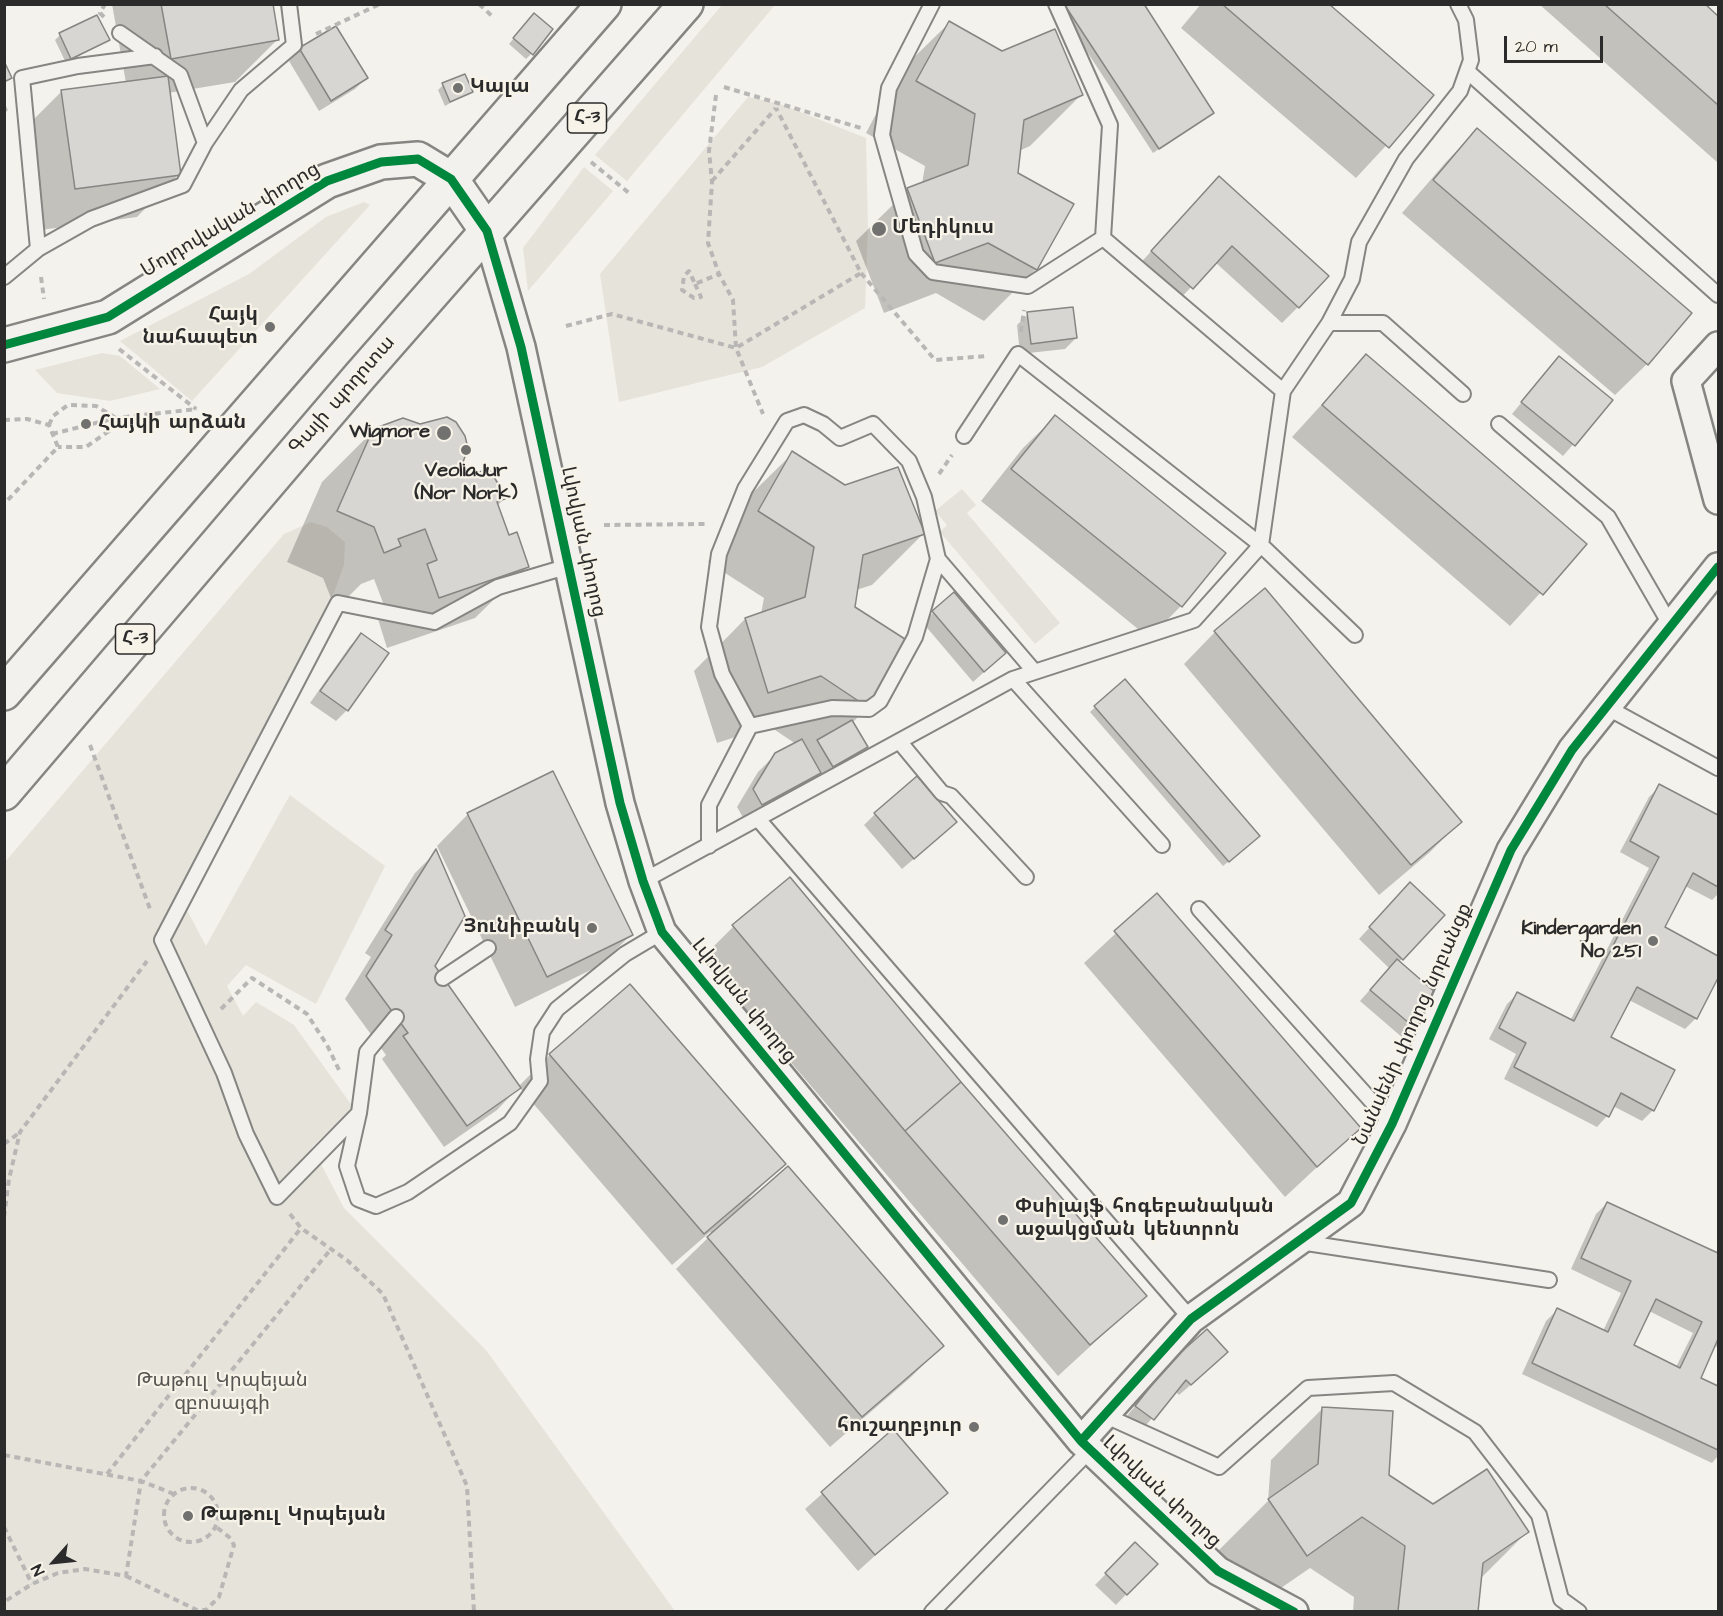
<!DOCTYPE html>
<html>
<head>
<meta charset="utf-8">
<style>
  body { margin:0 }
  #map { position:relative; width:1723px; height:1616px; overflow:hidden; background:#f4f2ec; font-family:"Architects Daughter",sans-serif }
  canvas { display:block }
  .frame { position:absolute; inset:0; border:6px solid #2b2b2b; pointer-events:none }
  .north { position:absolute; left:24px; top:1532px; width:60px; height:60px; -webkit-text-stroke:4px #f7f3e8; paint-order:stroke; rotate:243deg; font-size:16px; font-weight:700; line-height:24px; text-align:center; color:#2b2b2b }
  .north::after { content:''; display:block; margin:auto; width:21px; height:27px; background:#2b2b2b; clip-path:polygon(50% 0,100% 100%,50% 72%,0 100%) }
  .scale { position:absolute; left:1504px; top:36px; width:99px; height:27px; box-sizing:border-box; border:3px solid #2b2b2b; border-top:0; padding-left:8px; font-size:18px; line-height:21px; white-space:nowrap; color:#2b2b2b; -webkit-text-stroke:4px #f7f3e8; paint-order:stroke }
</style>
</head>
<body>
<div id="map">
<canvas width="1723" height="1616"></canvas>
<div class="frame"></div>
<div class="north">N</div>
<div class="scale">20 m</div>
</div>
<script>
const g = document.querySelector('canvas').getContext('2d');
g.lineJoin = 'round';
function paint(path, color) { g.fillStyle = color; g.fill(path, 'evenodd'); }
const shape = rows => new Path2D(rows.map(r => 'M' + r).join(''));
function stroke(path, color, width, dash) { g.strokeStyle = color; g.lineWidth = width; g.lineCap = dash ? 'butt' : 'round'; g.setLineDash(dash || []); g.stroke(path); }
function drawText(font, color, halo, rows, align = 'center') {
  g.font = font + ' "Architects Daughter","Noto Sans Armenian",sans-serif'; g.lineWidth = 4.5; g.setLineDash([]); g.textBaseline = 'middle'; g.strokeStyle = halo; g.fillStyle = color; for (const [text, x, y, turn = 0] of rows) {
    g.save(); g.translate(x, y); g.rotate((+turn || 0) * Math.PI / 180); g.textAlign = isNaN(turn) ? turn : align; if (halo) g.strokeText(text, 0, 0); g.fillText(text, 0, 0); g.restore();
  }
}
paint(shape([
  [962,489,976,505,967,513,1060,623,1035,644,940,532,947,525,935,511]
]), '#e5e2db');
paint(shape([
  [722,5,775,5,627,181,595,155],
  [748,97,780,104,866,138,868,227,865,308,762,367,619,402,600,274],
  [584,167,613,191,528,291,523,248],
  [364,202,370,205,192,401,120,341,249,274,326,217],
  [102,353,120,356,160,389,110,401,57,393,35,370],
  [311,522,327,527,345,542,344,565,335,590,179,895,206,946,290,795,385,866,316,1004,246,965,227,986,243,1016,256,1002,294,1025,353,1107,312,1147,344,1208,486,1350,675,1611,5,1611,5,862,284,534]
]), '#e6e3da');
paint(shape([
  [112,4,271,4,278,39,235,82,168,93,179,174,137,217,33,231,19,134,62,91,126,83],
  [1056,4,1142,4,1212,112,1153,153],
  [1201,4,1327,4,1432,96,1356,178,1181,28],
  [1539,4,1703,4,1718,18,1718,163],
  [529,20,531,54,526,59,509,44],
  [949,23,1081,95,1030,146,1019,151,1017,174,1072,205,1036,269,984,321,936,293,884,313,856,241,908,190,922,184,925,166,866,133,897,74],
  [335,28,366,78,355,89,319,111,289,61,300,50],
  [60,35,108,40,66,63,55,40],
  [443,85,471,91,445,106,438,90],
  [4,102,8,110,4,114],
  [1477,130,1647,364,1615,395,1402,213,1446,162],
  [1203,194,1298,307,1282,323,1215,262,1175,304,1136,268],
  [1028,314,1076,338,1065,349,1020,354,1017,325],
  [1366,356,1585,544,1510,626,1292,437],
  [1549,369,1611,401,1563,456,1512,414],
  [1055,417,1224,553,1181,606,1149,638,981,501,1023,448],
  [455,423,461,430,466,448,460,465,465,478,505,498,497,506,509,536,527,567,475,618,387,648,377,616,385,608,374,579,361,584,348,597,333,603,323,578,287,562,322,482,374,430],
  [793,453,923,534,872,585,856,590,853,608,868,707,852,723,866,747,855,758,822,777,819,773,803,790,745,821,737,807,758,772,776,754,796,744,769,726,717,743,694,671,745,619,761,614,764,598,708,562,741,504],
  [1265,590,1460,822,1429,853,1379,895,1184,664,1215,632],
  [933,613,993,664,973,682,923,623],
  [361,635,347,710,336,721,310,703,350,646],
  [1124,681,1253,841,1223,866,1090,712],
  [1660,786,1718,817,1718,894,1712,900,1685,886,1663,928,1718,957,1718,974,1696,1018,1685,1029,1629,1000,1609,1038,1653,1110,1642,1121,1613,1106,1607,1116,1597,1127,1504,1079,1516,1054,1489,1039,1507,1004,1518,993,1570,1021,1649,868,1620,852,1649,797],
  [468,814,631,935,599,966,515,1007,437,846],
  [875,814,944,833,902,869,864,825],
  [436,852,433,966,518,1087,550,1055,784,1164,749,1198,942,1346,910,1378,830,1447,676,1269,712,1234,710,1232,672,1265,519,1087,497,1110,444,1147,382,1059,386,1055,345,999,371,957,365,953,415,873],
  [790,879,961,1083,1145,1296,1058,1376,702,958,733,927],
  [1157,895,1359,1128,1285,1197,1084,963],
  [1399,895,1443,915,1399,962,1434,993,1415,1028,1404,1039,1360,1001,1389,968,1359,939],
  [1607,1203,1718,1255,1718,1348,1714,1345,1699,1379,1718,1388,1718,1456,1712,1463,1522,1374,1546,1321,1557,1310,1603,1331,1621,1293,1571,1269,1596,1214],
  [1649,1311,1693,1333,1676,1367,1632,1346],
  [1171,1363,1216,1363,1179,1395,1175,1391,1142,1430,1126,1417],
  [1322,1409,1388,1476,1433,1506,1527,1532,1480,1579,1476,1612,1353,1612,1354,1597,1310,1568,1255,1606,1217,1552,1268,1501,1271,1460],
  [893,1431,946,1492,858,1571,805,1509],
  [1135,1544,1155,1564,1116,1605,1095,1585]
]), '#0003');
const building = shape([
  [161,4,273,4,279,40,171,59,161,4],
  [1064,4,1144,4,1214,113,1159,149,1064,4],
  [1222,4,1329,4,1434,95,1389,148,1222,4],
  [1604,4,1705,4,1718,16,1718,105,1604,4],
  [534,13,553,29,533,55,513,38,534,13],
  [97,15,110,40,71,59,59,33,97,15],
  [949,21,1002,51,1055,29,1083,95,1024,120,1018,173,1074,204,1037,270,988,243,935,263,907,188,968,165,975,114,916,81,949,21],
  [336,26,368,78,331,101,299,48,336,26],
  [4,61,12,78,4,82,4,61],
  [465,74,473,92,450,102,442,83,465,74],
  [168,76,181,175,75,189,61,90,168,76],
  [1477,128,1692,313,1648,365,1433,180,1477,128],
  [1219,176,1329,276,1299,308,1232,246,1193,289,1151,251,1219,176],
  [1073,307,1077,338,1031,344,1027,312,1073,307],
  [1366,354,1587,544,1543,595,1322,405,1366,354],
  [1559,356,1613,400,1575,446,1521,402,1559,356],
  [1055,415,1226,553,1182,607,1011,469,1055,415],
  [447,417,456,422,465,436,468,448,462,465,466,476,489,469,507,498,497,502,509,535,517,532,529,567,439,598,427,564,437,560,425,529,398,539,401,546,384,553,374,527,337,511,373,429,403,418,420,424,447,417],
  [792,451,845,485,898,467,925,534,863,555,855,607,908,641,869,708,821,676,768,693,745,618,805,597,814,547,758,511,792,451],
  [1265,588,1462,822,1411,865,1214,631,1265,588],
  [954,592,1006,653,984,672,932,611,954,592],
  [361,633,389,653,348,711,320,691,361,633],
  [1125,679,1260,836,1229,862,1094,706,1125,679],
  [852,720,868,747,833,767,817,740,852,720],
  [802,739,821,773,762,805,753,789,775,753,802,739],
  [553,771,633,935,547,977,467,813,553,771],
  [917,776,957,822,914,859,874,813,917,776],
  [1659,784,1718,815,1718,887,1693,873,1665,927,1718,956,1718,978,1697,1019,1637,987,1611,1037,1675,1070,1654,1111,1621,1093,1609,1117,1514,1067,1526,1043,1499,1028,1517,992,1574,1021,1659,857,1630,841,1659,784],
  [436,849,465,916,435,966,521,1088,467,1126,403,1036,408,1033,366,976,392,935,385,930,436,849],
  [790,877,961,1082,905,1131,732,925,790,877],
  [1410,882,1445,915,1403,960,1369,927,1410,882],
  [1157,893,1361,1128,1317,1167,1114,931,1157,893],
  [1397,959,1436,993,1416,1029,1370,990,1397,959],
  [630,984,786,1164,704,1234,549,1054,630,984],
  [961,1082,1147,1296,1090,1345,905,1131,961,1082],
  [788,1166,944,1346,862,1417,707,1237,788,1166],
  [1607,1202,1718,1253,1718,1339,1701,1378,1718,1386,1718,1450,1532,1363,1557,1308,1608,1332,1631,1281,1581,1258,1607,1202],
  [1656,1299,1702,1322,1680,1368,1634,1345,1656,1299],
  [1207,1329,1228,1352,1191,1385,1186,1380,1154,1420,1135,1406,1170,1362,1207,1329],
  [1322,1407,1393,1411,1389,1475,1433,1504,1487,1469,1529,1532,1483,1563,1478,1612,1398,1611,1405,1546,1362,1517,1307,1556,1268,1499,1318,1464,1322,1407],
  [893,1429,948,1493,875,1555,821,1492,893,1429],
  [1135,1542,1158,1564,1127,1595,1105,1573,1135,1542]
]);
paint(building, '#d7d6d2');
stroke(building, '#858582', 1.5);
const lane = shape([
  [932,4,889,88,882,135,916,254,933,272,1028,286,1103,238],
  [1056,4,1110,125,1103,238,1283,391],
  [120,33,180,75,205,143],
  [1467,71,1718,295],
  [38,249,22,78,78,66,155,56],
  [4,277,38,249,91,219,183,185,205,143,241,90,294,45,289,4],
  [1329,323,1383,323,1463,394],
  [1499,424,1608,517,1671,626],
  [964,436,1018,354,1261,545,1355,635],
  [1013,679,1162,845],
  [1608,708,1718,768],
  [750,726,832,708,869,709,880,701,915,637,938,559],
  [899,741,942,793,951,796,1026,877],
  [758,819,1191,1319],
  [709,846,709,805,750,726,722,674,709,627,719,554,745,489,787,421,804,415,823,424,840,438,873,424,909,461,924,497,938,559,1034,671],
  [643,881,1013,679,1194,620,1261,545,1283,391,1329,323,1352,279,1359,242,1406,159,1460,91,1471,60,1466,20,1458,4],
  [1199,909,1392,1124],
  [443,978,488,948],
  [396,1017,367,1052,359,1113,277,1197,246,1134,224,1073,162,940,338,603,434,622,498,587,569,566],
  [359,1113,347,1166,358,1199,376,1206,408,1192,510,1123,540,1081,538,1059,542,1032,557,1009,625,954,662,932],
  [1300,1242,1549,1280],
  [1104,1415,1219,1467,1308,1388,1394,1383,1475,1432,1539,1515,1561,1599,1579,1612],
  [932,1612,1090,1450]
]);
const street = shape([
  [487,231,521,347,620,803,643,881,662,932,1081,1441,1218,1571,1294,1612],
  [1718,346,1686,381,1718,500],
  [1081,1441,1191,1319,1351,1203,1392,1124,1511,850,1572,750,1718,567]
]);
const secondary = shape([
  [4,345,108,317,327,181,381,162,418,159,451,179,487,231]
]);
const primary = shape([
  [4,693,604,4],
  [4,793,360,376,686,4]
]);
stroke(lane, '#858582', 18);
stroke(street, '#858582', 32);
stroke(secondary, '#858582', 38);
stroke(primary, '#858582', 38);
stroke(shape([
  [479,4,492,16],
  [104,17,100,13,105,4],
  [316,34,380,4],
  [724,87,861,128],
  [716,95,709,151,712,182,708,243,719,274,733,300,736,348,763,414],
  [591,162,629,193],
  [712,181,776,108],
  [861,273,935,360,988,356],
  [41,277,44,299],
  [695,284,701,297,694,298,682,290,684,276,689,271,695,284,719,274],
  [566,326,612,314,736,348,861,273,776,108],
  [1021,332,1024,310],
  [119,349,196,409],
  [4,420,27,419,49,425,58,447,4,504],
  [49,425,53,416,68,405,96,406,116,418,109,431,86,447,58,447],
  [52,434,116,418,197,409],
  [939,474,952,455],
  [604,525,706,524],
  [90,745,150,909],
  [221,1009,252,978,307,1014,327,1045,340,1072],
  [4,1144,19,1133],
  [290,1214,301,1228,348,1261,383,1294,467,1486,474,1612],
  [4,1217,9,1179,20,1132,147,961],
  [4,1455,141,1481,126,1576,85,1569,58,1573,32,1584,4,1602],
  [107,1474,301,1228],
  '164 1515a27 27 0 1 1 54 0a27 27 0 1 1-54 0Z',
  [174,1494,141,1481,331,1249],
  [4,1527,32,1584],
  [126,1576,197,1610,206,1610,219,1597,234,1545,229,1537,215,1526]
]), '#b8b7b5', 4, [6, 4.5]);
stroke(lane, '#f2f1ed', 14);
stroke(street, '#f2f1ed', 27);
stroke(secondary, '#f2f1ed', 33);
stroke(primary, '#f2f1ed', 33);
stroke(shape([
  [4,345,108,317,327,181,381,162,418,159,451,179,487,231,521,347,620,803,643,881,662,932,1081,1441,1218,1571,1294,1612],
  [1081,1441,1191,1319,1351,1203,1392,1124,1511,850,1572,750,1718,567]
]), '#00873e', 9);
for (const [x, y, r, color] of [
  [458,88,6,"#71716f"],
  [879,229,8,"#71716f"],
  [270,327,6,"#71716f"],
  [86,424,6,"#71716f"],
  [444,433,8,"#71716f"],
  [466,450,6,"#71716f"],
  [592,928,6,"#71716f"],
  [1653,941,6,"#71716f"],
  [1003,1220,6,"#71716f"],
  [974,1427,6,"#71716f"],
  [188,1516,6,"#71716f"]
]) { const dot = new Path2D(); dot.arc(x, y, r, 0, 2 * Math.PI); g.fillStyle = color; g.fill(dot); stroke(dot, '#f7f3e8', 2); }
for (const [x, y, w] of [
  [587,118,39],
  [135,639,39]
]) { const box = new Path2D(); box.roundRect(x - w / 2, y - 15, w, 30, 4.5); g.fillStyle = '#f7f3e8'; g.fill(box); stroke(box, '#2b2b2b', 1.5); }
drawText('bold 18px', '#2b2b2b', null, [
  ["Հ-3",587,118],
  ["Հ-3",135,639]
]);
drawText('bold 20px', '#2b2b2b', '#f7f3e8', [
  ["Կալա",470,88],
  ["Մեդիկուս",892,229],
  ["Հայկ",258,316,"right"],
  ["նահապետ",258,339,"right"],
  ["Հայկի արձան",98,424],
  ["Wigmore",430,433,"right"],
  ["VeoliaJur",466,472,"center"],
  ["(Nor Nork)",466,495,"center"],
  ["Յունիբանկ",580,928,"right"],
  ["Kindergarden",1641,930,"right"],
  ["No 251",1641,953,"right"],
  ["Փսիլայֆ հոգեբանական",1015,1208],
  ["աջակցման կենտրոն",1015,1231],
  ["հուշաղբյուր",962,1427,"right"],
  ["Թաթուլ Կրպեյան",200,1516]
], 'left');
drawText('20px', '#2b2b2b', '#f7f3e8', [
  ["Մոլդովական փողոց",231,221,-31],
  ["Գայի պողոտա",343,396,-49],
  ["Լվովյան փողոց",582,542,78],
  ["Լվովյան փողոց",743,1002,51],
  ["Նանսենի փողոց նրբանցք",1414,1025,-66],
  ["Լվովյան փողոց",1161,1493,43]
]);
drawText('20px', '#575653', '#f7f3e8', [
  ["Թաթուլ Կրպեյան",222,1382],
  ["զբոսայգի",222,1405]
]);
</script>
</body>
</html>
